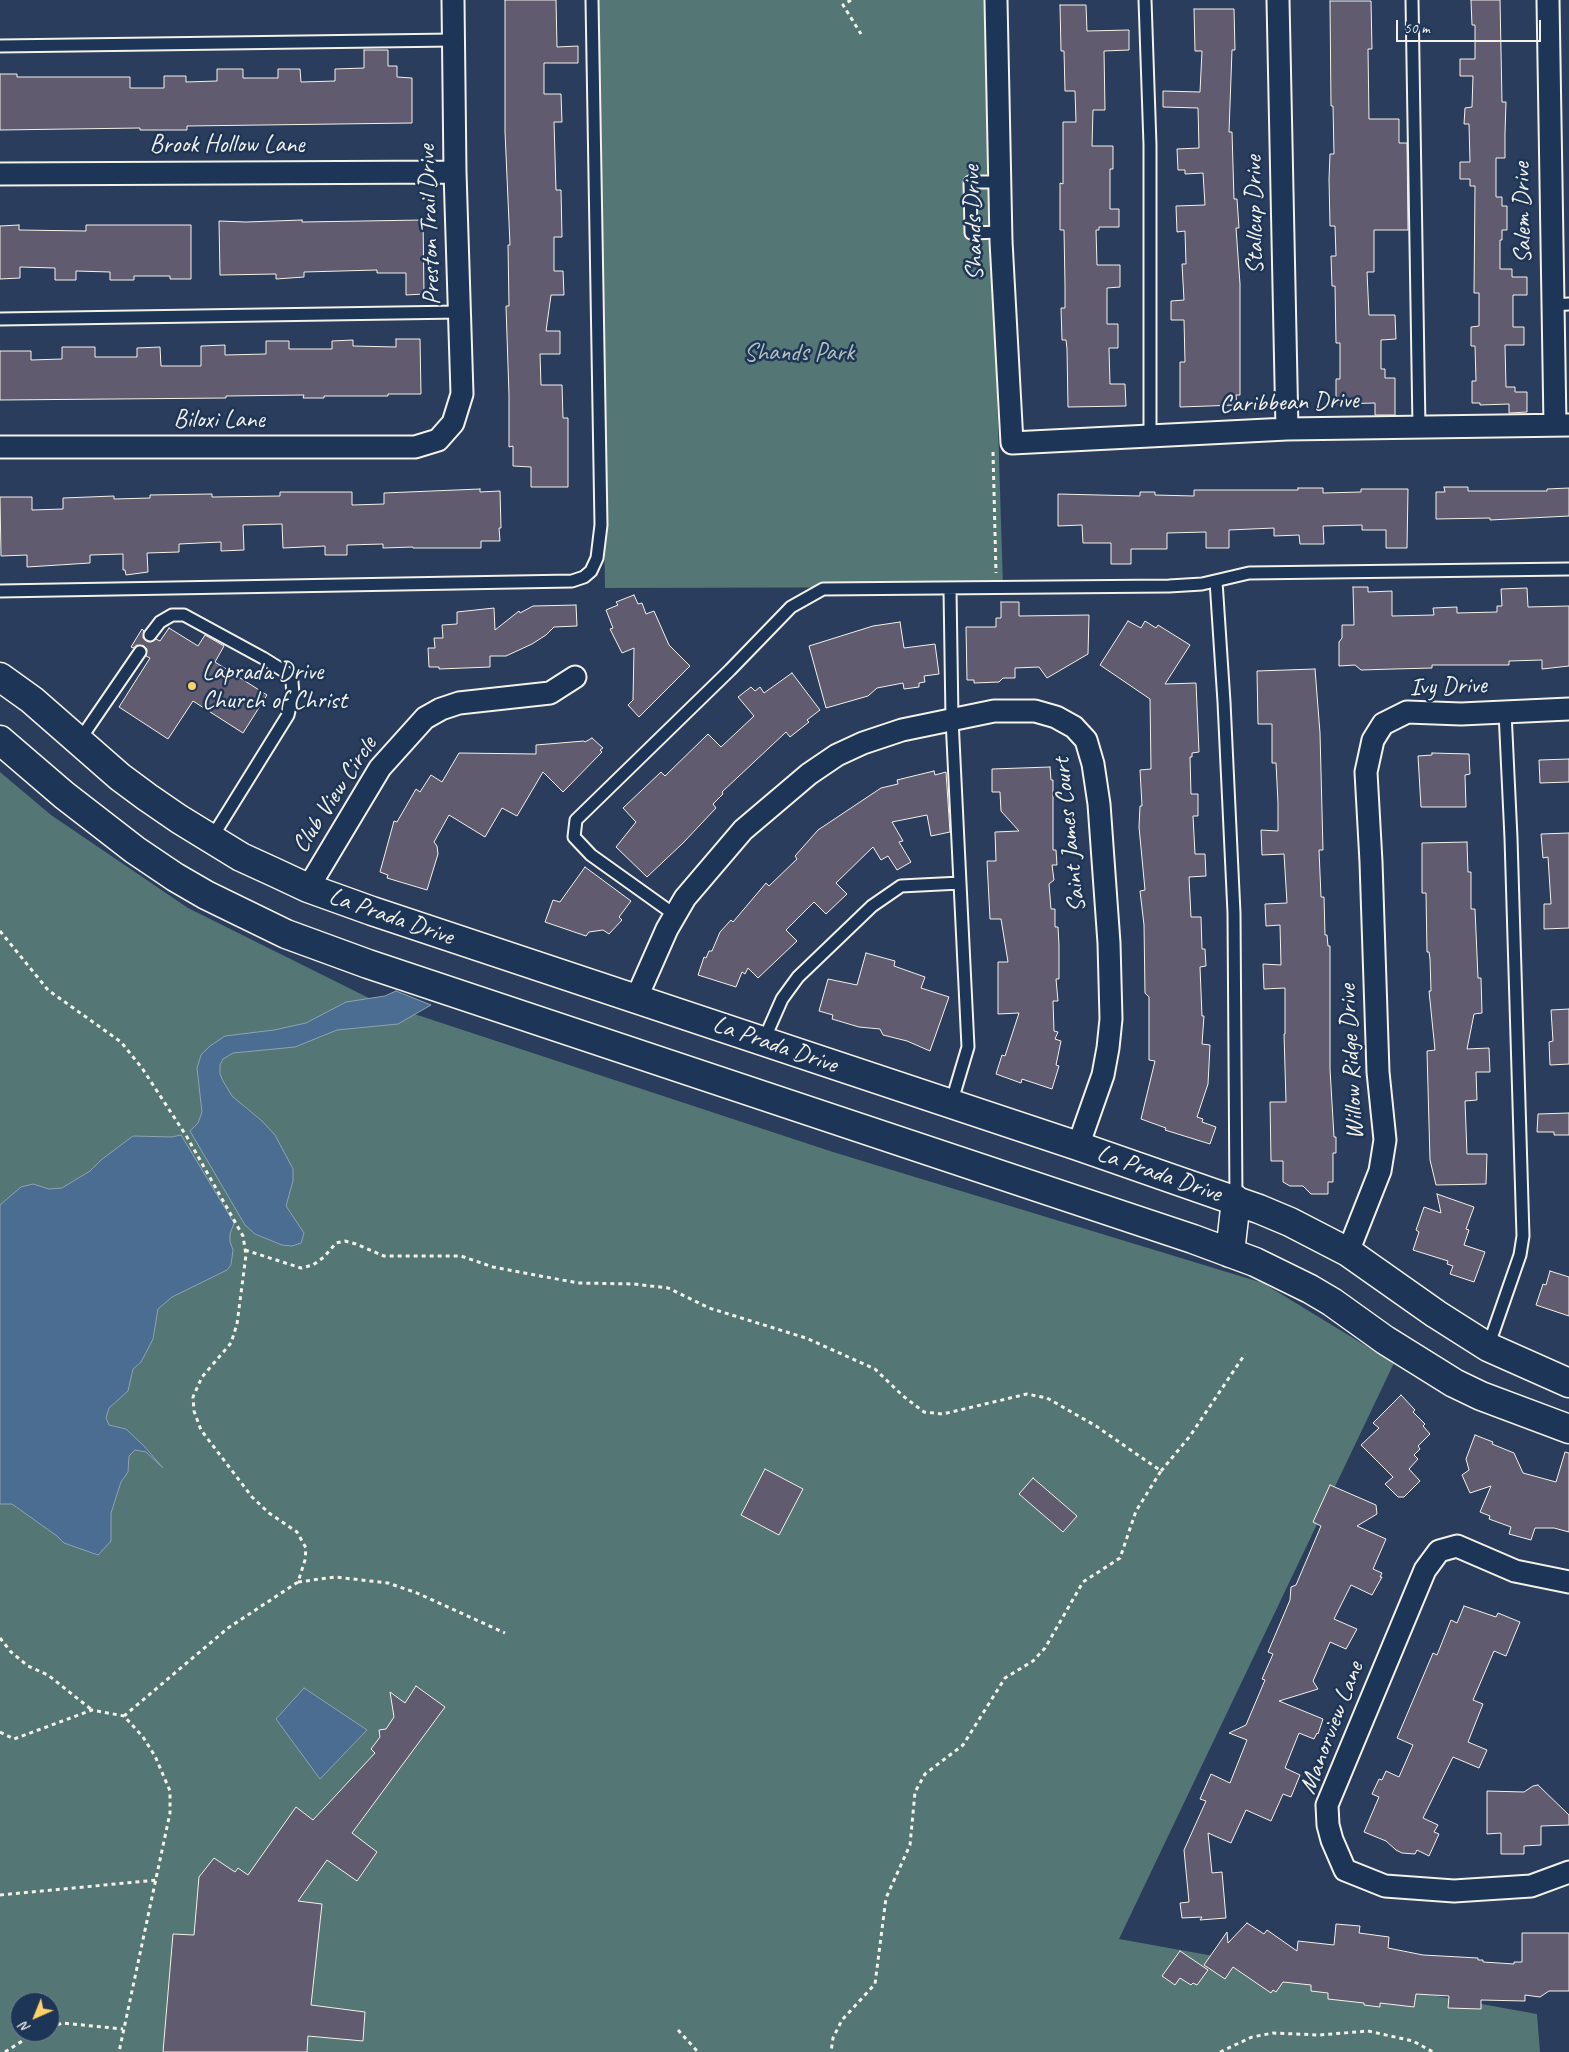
<!DOCTYPE html>
<html>
<head>
<meta charset="utf-8">
<style>
  body { margin:0 }
  #map { position:relative; width:1569px; height:2052px; overflow:hidden; background:#2a3d5c; font-family:Caveat,sans-serif }
  canvas { display:block }
  .north { position:absolute; left:10px; top:1992px; width:50px; height:50px; box-sizing:border-box; background:#1d3557; border:1px solid #738091; border-radius:50%; rotate:224deg; font-size:14px; font-weight:700; line-height:20px; text-align:center; color:#f4f1e8 }
  .north::after { content:''; display:block; margin:auto; width:18px; height:22px; background:#ffd166; clip-path:polygon(50% 0,100% 100%,50% 72%,0 100%) }
  .scale { position:absolute; left:1396px; top:20px; width:145px; height:22px; box-sizing:border-box; border:2px solid #f4f1e8; border-top:0; padding-left:6px; font-size:15px; line-height:18px; white-space:nowrap; color:#f4f1e8; -webkit-text-stroke:4px #1d3557; paint-order:stroke }
</style>
</head>
<body>
<div id="map">
<canvas width="1569" height="2052"></canvas>
<div class="north">N</div>
<div class="scale">50 m</div>
</div>
<script>
const g = document.querySelector('canvas').getContext('2d');
g.lineJoin = 'round';
function paint(path, color) { g.fillStyle = color; g.fill(path, 'evenodd'); }
const shape = rows => new Path2D(rows.map(r => 'M' + r).join(''));
function stroke(path, color, width, dash) { g.strokeStyle = color; g.lineWidth = width; g.lineCap = dash ? 'butt' : 'round'; g.setLineDash(dash || []); g.stroke(path); }
function drawText(font, color, halo, rows, align = 'center') {
  g.font = font + ' Caveat,sans-serif'; g.lineWidth = 5; g.setLineDash([]); g.textBaseline = 'middle'; g.strokeStyle = halo; g.fillStyle = color; for (const [text, x, y, turn = 0] of rows) {
    g.save(); g.translate(x, y); g.rotate((+turn || 0) * Math.PI / 180); g.textAlign = isNaN(turn) ? turn : align; if (halo) g.strokeText(text, 0, 0); g.fillText(text, 0, 0); g.restore();
  }
}
paint(shape([
  [596,0,985,0,1003,587,605,588],
  [0,772,51,815,188,908,375,1001,833,1152,1263,1283,1394,1363,1119,1939,1537,2014,1540,2052,0,2052],
  [20,2002,50,2002,50,2032,20,2032]
]), '#547675');
const water = shape([
  [396,991,431,1005,398,1024,337,1030,295,1047,233,1053,223,1059,220,1065,220,1074,223,1081,232,1096,262,1121,275,1135,293,1169,293,1181,286,1206,304,1233,301,1243,292,1246,282,1245,255,1234,245,1225,190,1131,198,1123,202,1112,197,1068,201,1055,210,1046,225,1036,274,1030,306,1023,346,1002,385,996,396,991],
  [181,1135,234,1223,230,1234,230,1242,233,1250,231,1265,227,1270,172,1297,158,1309,153,1339,141,1362,133,1369,128,1391,109,1408,106,1418,109,1425,126,1429,144,1446,163,1468,146,1452,135,1450,129,1456,128,1472,121,1482,111,1513,111,1541,98,1555,64,1543,57,1536,12,1504,0,1504,0,1205,21,1187,33,1184,49,1189,62,1188,90,1171,101,1160,133,1136,172,1137,181,1135],
  [304,1688,367,1730,320,1779,276,1719,304,1688]
]);
paint(water, '#4a6d91');
stroke(water, '#8ea2b4', 1);
const building = shape([
  [505,0,556,0,557,47,578,46,578,63,544,63,544,94,561,94,562,122,554,122,556,190,561,190,562,237,554,237,554,271,563,271,564,295,551,295,546,331,560,331,560,354,540,354,541,385,562,385,563,418,568,418,568,487,531,487,531,467,513,466,513,446,509,447,509,395,506,306,509,306,508,245,510,245,505,132,505,0],
  [1471,0,1500,0,1502,102,1506,102,1505,133,1505,158,1496,158,1496,197,1502,197,1502,206,1507,206,1507,230,1502,230,1502,240,1500,240,1500,269,1512,269,1512,277,1527,277,1527,295,1513,295,1513,327,1524,327,1524,345,1505,345,1506,387,1515,387,1515,392,1527,392,1527,412,1509,413,1509,404,1480,405,1480,403,1472,403,1472,381,1476,381,1475,346,1471,346,1471,327,1479,326,1479,293,1474,293,1475,186,1470,186,1470,179,1460,179,1460,162,1470,162,1469,124,1464,124,1465,108,1472,107,1473,76,1460,76,1460,59,1475,59,1475,25,1472,25,1471,0],
  [1330,1,1371,1,1372,49,1368,49,1369,119,1399,119,1399,143,1407,143,1408,230,1374,230,1374,272,1367,272,1369,315,1395,315,1396,339,1381,340,1381,369,1385,369,1385,378,1395,378,1395,415,1375,415,1375,403,1336,404,1336,379,1340,379,1340,343,1336,343,1335,286,1332,286,1331,256,1336,256,1335,226,1330,226,1329,179,1330,154,1334,154,1333,106,1331,106,1330,1],
  [1060,5,1086,5,1087,31,1129,30,1129,50,1104,51,1105,110,1093,110,1092,146,1113,146,1113,169,1110,169,1110,209,1119,209,1119,227,1099,227,1099,230,1096,230,1097,265,1120,265,1120,287,1107,288,1107,324,1118,324,1118,348,1109,348,1110,384,1125,384,1126,406,1068,407,1067,349,1066,340,1062,340,1061,308,1065,308,1065,285,1064,230,1060,230,1060,183,1063,184,1063,122,1076,122,1075,91,1065,91,1064,51,1061,51,1060,5],
  [1194,9,1234,9,1235,50,1232,50,1229,132,1232,132,1234,199,1237,199,1239,228,1236,228,1240,284,1240,395,1236,395,1237,405,1180,407,1180,362,1185,362,1184,320,1171,320,1171,301,1184,300,1182,264,1186,264,1185,231,1177,232,1176,206,1205,205,1203,173,1185,174,1185,170,1178,170,1177,149,1199,148,1198,108,1163,107,1163,91,1200,92,1202,51,1195,51,1194,9],
  [364,50,388,50,388,66,397,66,397,77,412,78,412,123,187,126,187,130,140,130,140,128,0,130,0,74,17,74,17,77,130,77,130,88,164,88,164,76,186,76,186,82,217,81,217,69,243,69,243,78,278,78,278,69,300,69,301,82,335,81,335,69,364,68,364,50],
  [302,220,302,222,423,220,424,294,406,295,406,273,377,273,377,270,304,272,304,277,276,279,276,274,220,275,219,221,246,222,302,220],
  [19,225,19,230,86,231,86,225,191,225,191,279,170,279,170,276,134,276,134,280,110,280,110,272,76,271,76,280,55,280,55,268,20,267,20,278,0,279,0,226,19,225],
  [396,339,420,339,421,394,388,394,388,396,324,396,324,398,303,398,304,395,226,396,226,398,0,400,0,351,31,351,31,360,62,359,62,347,95,347,95,357,137,357,137,348,160,347,161,366,201,366,201,346,225,345,225,355,266,354,266,341,289,341,289,349,332,349,332,341,353,340,353,346,396,347,396,339],
  [1444,487,1468,487,1468,491,1547,491,1547,489,1569,488,1569,516,1490,520,1490,518,1436,519,1436,492,1445,492,1444,487],
  [1298,488,1323,488,1323,493,1361,492,1361,489,1408,489,1407,548,1386,548,1386,530,1362,530,1362,525,1323,526,1324,544,1300,544,1299,535,1274,536,1274,528,1229,530,1229,548,1206,548,1206,532,1167,533,1167,549,1131,549,1131,564,1111,564,1111,543,1083,543,1082,525,1058,526,1058,494,1140,496,1140,492,1155,492,1155,495,1194,496,1194,490,1298,490,1298,488],
  [480,489,480,492,500,491,501,528,499,528,500,541,481,541,481,548,413,548,413,547,383,548,383,544,347,545,347,555,325,555,325,546,283,548,282,524,243,525,244,550,221,551,221,542,179,544,179,552,147,553,148,572,126,575,125,570,123,570,123,554,90,555,90,563,27,567,27,555,1,556,0,497,32,497,32,510,63,509,63,498,114,496,114,499,150,498,150,495,212,494,212,497,280,496,280,492,352,492,352,505,384,504,384,493,480,489],
  [1353,587,1368,587,1368,592,1392,591,1392,616,1434,615,1433,608,1457,607,1457,613,1497,612,1497,606,1502,606,1501,589,1527,588,1528,607,1569,606,1569,666,1542,669,1542,660,1509,661,1509,665,1432,665,1432,668,1394,669,1361,670,1355,665,1339,666,1339,642,1342,638,1342,625,1354,625,1353,587],
  [634,595,638,604,642,603,646,614,654,611,669,645,690,666,639,717,628,705,633,700,634,648,622,653,610,629,613,628,606,610,618,605,616,602,634,595],
  [1001,602,1019,602,1019,616,1089,615,1088,654,1047,678,1039,667,1015,668,1015,678,1003,678,999,682,974,683,974,680,967,680,966,627,996,627,996,618,1001,618,1001,602],
  [576,605,577,626,554,627,546,635,532,644,506,656,490,656,490,667,439,669,439,667,429,667,428,648,435,648,434,638,443,638,442,625,457,624,457,612,494,608,495,630,519,611,520,613,533,606,576,605],
  [1128,621,1141,628,1145,621,1156,628,1158,625,1190,645,1165,684,1196,683,1199,752,1192,753,1192,757,1190,757,1191,794,1198,794,1198,816,1193,816,1195,854,1205,854,1206,876,1189,877,1191,917,1201,917,1202,949,1205,949,1206,966,1200,967,1202,1016,1204,1016,1202,1044,1210,1045,1208,1084,1197,1117,1203,1119,1202,1122,1216,1127,1210,1144,1165,1130,1166,1128,1141,1119,1155,1061,1149,1060,1149,997,1145,993,1144,925,1140,891,1145,890,1139,827,1140,806,1142,806,1140,770,1151,769,1150,699,1100,665,1128,621],
  [900,622,904,648,935,644,939,674,924,676,925,682,919,683,919,687,904,689,903,683,877,688,868,696,826,708,809,646,873,626,900,622],
  [169,628,198,646,205,635,224,646,215,662,267,695,243,733,193,701,168,739,119,707,150,658,146,656,147,649,144,646,137,645,133,648,131,647,142,629,144,631,143,638,150,642,156,639,160,641,169,628],
  [1315,669,1320,733,1323,850,1319,850,1321,897,1324,897,1325,935,1327,935,1328,946,1330,946,1330,1069,1334,1137,1336,1137,1336,1153,1333,1153,1333,1182,1328,1182,1328,1194,1311,1194,1303,1186,1290,1186,1283,1182,1283,1161,1271,1161,1270,1102,1286,1102,1284,1034,1285,1034,1285,988,1264,989,1263,964,1281,965,1280,925,1266,926,1265,904,1287,903,1284,854,1262,855,1261,830,1278,831,1278,803,1276,763,1272,763,1272,724,1258,724,1257,671,1315,669],
  [792,673,820,710,807,720,809,722,790,737,786,732,722,792,723,794,713,804,716,808,683,843,647,877,616,847,636,822,623,808,661,772,665,776,708,734,721,747,754,716,738,697,751,687,755,691,760,687,764,693,792,673],
  [592,738,603,748,600,750,602,752,563,792,543,772,517,816,502,808,485,837,449,815,434,842,437,846,438,854,427,890,387,878,388,875,380,872,394,821,397,822,416,789,420,792,431,775,442,782,459,753,536,754,536,745,584,741,585,742,592,738],
  [1432,753,1469,754,1470,774,1465,775,1466,807,1421,807,1418,756,1432,755,1432,753],
  [1569,759,1569,782,1540,783,1539,760,1569,759],
  [1050,767,1051,780,1053,780,1053,850,1056,850,1057,865,1052,865,1054,880,1049,884,1051,909,1055,909,1055,927,1058,927,1059,945,1059,979,1056,979,1058,1001,1053,1001,1054,1031,1058,1032,1055,1039,1061,1041,1056,1065,1059,1066,1052,1089,1022,1079,1021,1083,996,1074,1002,1055,1005,1056,1019,1013,998,1014,998,962,1008,962,1001,919,990,919,987,861,996,861,995,832,1019,831,1001,811,1000,792,992,792,992,769,1050,767],
  [934,771,935,775,946,772,950,832,931,836,927,815,892,822,903,841,899,842,911,862,897,870,888,856,881,860,873,847,836,883,847,894,826,914,814,902,786,930,797,941,758,978,748,968,745,974,742,972,736,987,698,975,704,957,706,958,709,951,712,951,720,932,731,920,733,922,766,883,769,886,797,859,795,856,818,830,881,788,898,784,897,780,934,771],
  [1569,833,1569,928,1544,929,1544,904,1551,904,1548,857,1543,858,1541,834,1569,833],
  [1467,842,1468,872,1471,872,1471,909,1475,909,1478,978,1481,978,1482,1013,1474,1014,1467,1049,1489,1048,1490,1072,1476,1072,1477,1100,1465,1101,1467,1154,1487,1154,1486,1184,1436,1185,1430,1160,1427,1051,1435,1050,1429,991,1431,991,1430,959,1429,952,1427,952,1426,893,1422,893,1422,843,1467,842],
  [585,867,631,901,619,917,622,920,609,934,603,930,589,932,586,936,545,922,553,900,560,902,585,867],
  [866,953,895,961,894,966,925,977,921,988,949,997,930,1051,907,1041,883,1035,880,1029,859,1027,832,1019,833,1015,819,1011,828,979,857,985,866,953],
  [1569,1009,1569,1064,1550,1065,1549,1042,1553,1041,1551,1010,1569,1009],
  [1569,1113,1569,1135,1554,1135,1554,1132,1537,1132,1538,1114,1569,1113],
  [1437,1194,1474,1207,1466,1229,1469,1230,1464,1245,1485,1252,1474,1282,1450,1274,1453,1266,1447,1264,1448,1261,1413,1250,1419,1232,1416,1230,1424,1207,1441,1213,1437,1194],
  [1550,1271,1569,1277,1569,1316,1536,1305,1543,1284,1546,1285,1550,1271],
  [1401,1395,1415,1410,1413,1412,1425,1424,1423,1426,1430,1434,1418,1446,1420,1449,1414,1455,1418,1459,1409,1469,1420,1481,1404,1497,1398,1497,1385,1484,1393,1477,1361,1445,1379,1428,1373,1423,1401,1395],
  [1475,1435,1493,1442,1492,1444,1514,1453,1523,1473,1556,1482,1565,1452,1569,1453,1569,1532,1554,1528,1535,1528,1531,1540,1509,1534,1511,1527,1489,1519,1490,1516,1480,1512,1491,1486,1470,1493,1462,1475,1469,1470,1466,1459,1475,1435],
  [765,1469,803,1489,779,1535,741,1515,765,1469],
  [1033,1478,1077,1516,1063,1532,1019,1494,1033,1478],
  [1330,1485,1376,1505,1377,1514,1357,1526,1386,1539,1373,1569,1382,1573,1380,1577,1382,1577,1372,1595,1351,1585,1334,1619,1357,1629,1346,1649,1330,1642,1313,1681,1318,1689,1279,1701,1323,1719,1318,1734,1317,1733,1314,1739,1299,1733,1285,1768,1300,1775,1291,1797,1283,1794,1271,1821,1246,1810,1231,1843,1208,1833,1212,1873,1222,1872,1226,1918,1200,1920,1202,1917,1182,1918,1180,1903,1189,1902,1184,1850,1206,1801,1200,1799,1211,1774,1230,1783,1247,1740,1229,1733,1246,1725,1265,1680,1262,1679,1273,1654,1268,1652,1290,1600,1291,1587,1296,1585,1321,1526,1313,1522,1330,1485],
  [1464,1606,1496,1617,1498,1613,1520,1622,1506,1656,1494,1651,1473,1700,1483,1704,1468,1742,1487,1750,1479,1768,1453,1757,1423,1818,1438,1825,1434,1832,1439,1834,1429,1856,1417,1850,1415,1854,1402,1853,1396,1850,1386,1841,1364,1832,1379,1797,1372,1794,1379,1779,1382,1780,1386,1771,1399,1777,1413,1745,1397,1738,1433,1653,1437,1655,1451,1620,1457,1623,1464,1606],
  [416,1686,445,1707,352,1833,377,1852,357,1881,327,1860,298,1901,322,1904,311,2005,365,2012,363,2041,308,2036,307,2052,163,2052,173,1934,194,1935,199,1877,214,1858,235,1872,238,1868,248,1875,296,1807,313,1820,375,1753,371,1749,380,1737,379,1730,386,1729,394,1717,390,1692,405,1703,416,1686],
  [1538,1785,1569,1815,1569,1825,1541,1826,1541,1845,1524,1846,1524,1854,1501,1854,1501,1833,1487,1834,1487,1791,1524,1792,1533,1786,1538,1785],
  [1247,1923,1264,1934,1267,1930,1297,1951,1298,1941,1334,1945,1336,1924,1360,1926,1359,1933,1389,1937,1388,1948,1423,1955,1478,1958,1478,1960,1483,1960,1483,1962,1514,1964,1514,1962,1522,1962,1522,1933,1569,1933,1569,1991,1549,1991,1540,1997,1525,1995,1525,2001,1481,2000,1481,2009,1448,2008,1449,1996,1416,1994,1414,2007,1380,2003,1380,2007,1364,2005,1364,2003,1328,1999,1328,1993,1311,1991,1311,1985,1283,1982,1276,1992,1273,1990,1271,1993,1233,1967,1225,1979,1204,1965,1227,1932,1228,1943,1247,1923],
  [1180,1951,1208,1970,1197,1985,1193,1983,1191,1985,1180,1978,1175,1985,1162,1976,1180,1951]
]);
paint(building, '#605b6f');
stroke(building, '#f4f1e8', 1);
const service = shape([
  [1145,0,1150,145,1150,436],
  [1412,0,1419,427],
  [0,46,453,40],
  [1000,182,970,182,971,233,1001,232],
  [1552,305,1569,304],
  [0,319,460,312],
  [1216,581,1224,702,1234,913,1236,1200],
  [950,589,952,719,968,1047,951,1104],
  [0,591,572,581,584,577,591,571,597,558,601,525,592,0],
  [150,635,160,622,172,615,184,615,263,658,287,673,292,682,293,694,288,715,211,839],
  [79,741,140,652],
  [675,915,591,855,574,837,576,820,730,670,791,607,823,589,1169,586,1202,584,1249,573,1569,569],
  [763,1042,782,999,798,977,872,906,901,886,960,883],
  [1488,1347,1520,1255,1523,1236,1511,838,1505,712]
]);
const minor = shape([
  [996,0,1001,241,1012,443,1287,429,1569,425],
  [1278,0,1287,429],
  [1548,0,1555,425],
  [0,174,455,172],
  [0,447,415,447,438,440,453,423,462,394,455,172,453,0],
  [308,888,380,768,425,718,441,709,459,703,550,693,575,677],
  [636,999,667,929,685,898,743,830,809,774,837,755,863,743,902,730,994,711,1035,711,1056,717,1074,727,1086,740,1093,764,1099,804,1109,943,1111,1019,1108,1048,1103,1075,1078,1146],
  [1348,1252,1380,1171,1385,1140,1378,1072,1371,862,1366,772,1373,740,1383,724,1407,712,1461,714,1569,709],
  [1569,1582,1515,1571,1457,1546,1439,1551,1425,1570,1327,1805,1328,1825,1332,1840,1345,1870,1385,1886,1454,1891,1531,1886,1569,1872]
]);
const secondary = shape([
  [0,677,32,700,120,777,147,797,179,819,241,857,276,873,308,888,372,911,1078,1146,1259,1209,1290,1222,1348,1252,1436,1314,1488,1347,1569,1383],
  [0,740,64,795,135,850,175,877,206,895,286,934,368,964,1193,1239,1255,1262,1310,1289,1332,1302,1385,1340,1454,1383,1481,1396,1569,1429],
  [1230,1253,1236,1200]
]);
stroke(service, '#f4f1e8', 15);
stroke(minor, '#f4f1e8', 25);
stroke(secondary, '#f4f1e8', 31);
stroke(shape([
  [851,0,843,5,861,34],
  [993,452,996,573],
  [0,931,48,990,121,1042,142,1068,187,1137,243,1236,246,1255,237,1324,231,1343,202,1377,193,1397,194,1411,201,1430,252,1497,269,1513,297,1532,306,1548,305,1560,298,1582,228,1628,124,1716,143,1737,155,1756,170,1791,170,1813,119,2052],
  [245,1250,301,1268,313,1265,324,1257,336,1243,345,1241,356,1244,384,1256,461,1256,493,1267,578,1283,634,1284,668,1288,709,1308,806,1338,875,1369,903,1396,924,1412,943,1414,1027,1394,1047,1398,1096,1426,1161,1471,1136,1511,1120,1558,1083,1582,1045,1648,1033,1661,1005,1678,963,1745,925,1774,915,1792,910,1845,886,1898,875,1984,842,2020,833,2038,831,2052],
  [1161,1471,1190,1436,1245,1354],
  [298,1582,335,1577,388,1583,417,1593,505,1633],
  [0,1638,11,1652,28,1666,48,1675,92,1710],
  [0,1732,14,1739,92,1710,124,1716],
  [0,1895,157,1880],
  [50,2028,62,2023,123,2029],
  [678,2030,698,2052],
  [5,2052,30,2036,40,2032],
  [1220,2052,1252,2037,1273,2033,1319,2035,1368,2031,1413,2041,1433,2052]
]), '#f4f1e8', 3, [4, 4]);
stroke(service, '#1d3557', 11);
stroke(minor, '#1d3557', 21);
stroke(secondary, '#1d3557', 28);
for (const [x, y, r, color] of [
  [192,686,5,"#ffd166"]
]) { const dot = new Path2D(); dot.arc(x, y, r, 0, 2 * Math.PI); g.fillStyle = color; g.fill(dot); stroke(dot, '#1d3557', 2); }
drawText('25px', '#f4f1e8', '#1d3557', [
  ["Brook Hollow Lane",227,145],
  ["Salem Drive",1523,213,-91],
  ["Stallcup Drive",1255,215,-91],
  ["Shands Drive",974,223,-92],
  ["Preston Trail Drive",430,225,-92],
  ["Caribbean Drive",1289,403,-2],
  ["Biloxi Lane",219,420],
  ["Ivy Drive",1448,687,-2],
  ["Club View Circle",335,795,-57],
  ["Saint James Court",1070,835,-96],
  ["La Prada Drive",391,917,19],
  ["La Prada Drive",775,1045,19],
  ["Willow Ridge Drive",1352,1062,-93],
  ["La Prada Drive",1159,1174,19],
  ["Manorview Lane",1332,1728,-69]
]);
drawText('25px', '#b4c0ba', '#1d3557', [
  ["Shands Park",799,353]
]);
drawText('25px', '#f4f1e8', '#1d3557', [
  ["Laprada Drive",202,672],
  ["Church of Christ",202,701]
], 'left');
</script>
</body>
</html>
